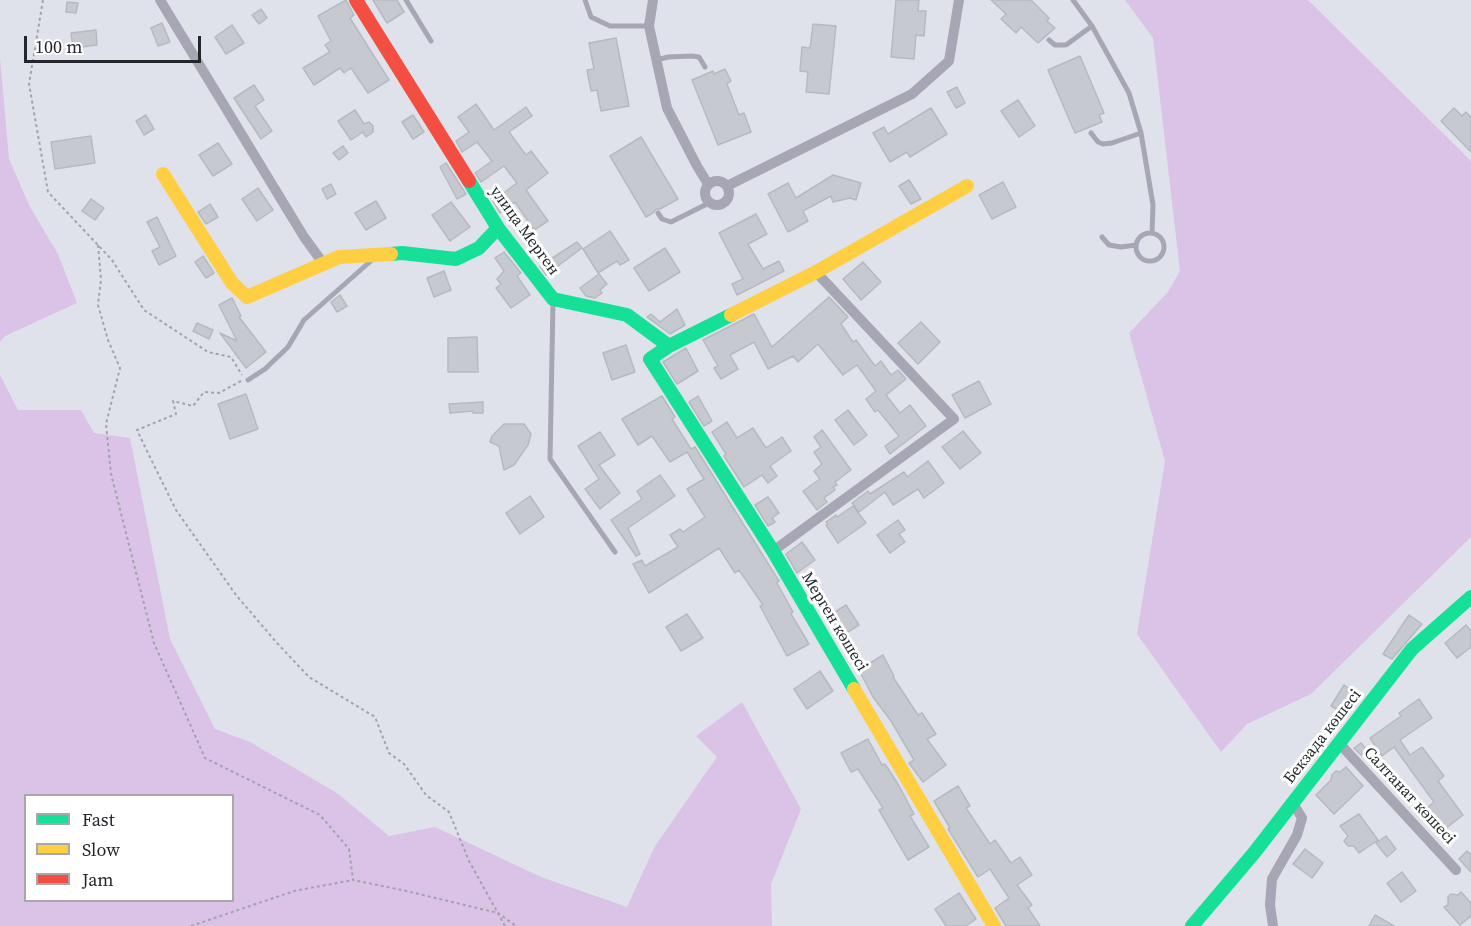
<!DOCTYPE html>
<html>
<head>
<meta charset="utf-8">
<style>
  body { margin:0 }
  #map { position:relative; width:1471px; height:926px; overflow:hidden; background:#dfe2ea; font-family:"Source Serif 4",serif }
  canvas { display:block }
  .legend { position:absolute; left:24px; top:794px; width:210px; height:108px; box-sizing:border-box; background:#fff; border:2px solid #a7a8aa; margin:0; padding:8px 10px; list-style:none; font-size:18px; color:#23262b }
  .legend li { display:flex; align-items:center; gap:12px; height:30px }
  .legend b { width:30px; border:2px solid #a7a8aa }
  .scale { position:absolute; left:24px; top:36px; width:177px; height:27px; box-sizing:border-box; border:3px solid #23262b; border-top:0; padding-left:8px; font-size:18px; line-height:21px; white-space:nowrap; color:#23262b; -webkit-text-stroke:4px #fff; paint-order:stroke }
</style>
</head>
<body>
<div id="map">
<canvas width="1471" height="926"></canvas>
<ul class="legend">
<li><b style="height:8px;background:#16e098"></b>Fast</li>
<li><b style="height:8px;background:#ffcf43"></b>Slow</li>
<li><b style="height:8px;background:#f24e42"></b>Jam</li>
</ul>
<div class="scale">100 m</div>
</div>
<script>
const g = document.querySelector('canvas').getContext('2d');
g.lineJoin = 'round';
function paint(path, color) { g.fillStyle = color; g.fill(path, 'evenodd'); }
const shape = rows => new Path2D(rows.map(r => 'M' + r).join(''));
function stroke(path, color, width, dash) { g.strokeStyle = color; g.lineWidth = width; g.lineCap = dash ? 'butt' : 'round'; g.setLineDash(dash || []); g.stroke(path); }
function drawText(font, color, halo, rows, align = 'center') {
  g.font = font + ' "Source Serif 4",serif'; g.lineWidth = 6; g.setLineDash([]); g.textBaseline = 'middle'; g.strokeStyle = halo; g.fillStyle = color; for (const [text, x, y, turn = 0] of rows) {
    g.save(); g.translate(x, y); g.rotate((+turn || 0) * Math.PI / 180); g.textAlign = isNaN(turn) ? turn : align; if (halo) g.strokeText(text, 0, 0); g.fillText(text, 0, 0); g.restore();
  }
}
paint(shape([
  [1125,0,1308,0,1471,161,1471,537,1311,694,1247,724,1221,752,1137,634,1165,461,1129,333,1168,292,1180,271,1153,38],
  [0,58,9,159,30,207,58,254,77,303,5,336,0,342],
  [0,375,18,410,81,410,94,433,130,438,170,639,215,729,250,742,337,793,389,836,435,827,541,877,627,907,655,846,717,757,696,736,742,702,801,809,771,884,772,926,0,926],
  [26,796,232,796,232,900,26,900]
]), '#dac3e7');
const building = shape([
  [346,0,354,15,350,18,389,80,368,93,351,68,344,73,340,68,314,85,303,68,330,52,325,45,331,41,318,16,346,0],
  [373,0,397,0,404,12,387,23,373,0],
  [896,0,919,0,918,11,926,11,924,36,916,35,914,59,891,57,896,0],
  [991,0,1031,0,1049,18,1047,21,1055,28,1038,43,1021,27,1016,33,1001,19,1006,14,991,0],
  [67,2,78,3,76,13,66,12,67,2],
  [261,9,267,18,259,24,252,15,261,9],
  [162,23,170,42,158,46,151,28,162,23],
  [813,24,836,26,829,94,806,92,808,72,800,71,802,47,810,48,813,24],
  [232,25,244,43,226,54,215,37,232,25],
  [96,30,97,45,73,48,71,33,96,30],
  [616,38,629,106,601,111,597,90,591,91,587,70,594,69,589,43,616,38],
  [1080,56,1104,113,1099,115,1102,122,1075,133,1048,70,1080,56],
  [725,69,731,81,727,84,739,115,744,113,751,132,718,145,692,80,713,71,714,74,725,69],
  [254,85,264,100,255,106,272,131,261,139,234,98,254,85],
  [957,87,965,103,956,108,947,92,957,87],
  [1018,100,1035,126,1019,137,1001,111,1018,100],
  [476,104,494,130,526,107,532,116,509,132,526,155,531,151,548,173,526,190,548,221,534,230,515,202,500,213,493,201,517,183,504,166,481,182,475,173,492,161,477,142,462,152,456,141,469,132,458,117,476,104],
  [931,108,947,134,910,157,907,152,890,162,873,133,884,127,888,134,931,108],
  [1454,108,1462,116,1466,112,1471,117,1471,152,1441,121,1454,108],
  [355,110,364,124,369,122,373,126,373,132,366,137,363,132,351,140,338,121,355,110],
  [146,115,154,129,144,135,136,121,146,115],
  [413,115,424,132,413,139,402,122,413,115],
  [91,136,95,163,55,169,51,142,91,136],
  [641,137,678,199,660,209,656,209,653,213,646,217,610,156,641,137],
  [218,143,232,164,213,176,199,155,218,143],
  [343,146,348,153,339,160,333,153,343,146],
  [446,163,466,194,457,199,440,167,446,163],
  [833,175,861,183,856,200,850,198,833,202,831,196,803,211,808,221,788,232,768,194,788,183,796,198,833,175],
  [909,180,921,199,911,204,899,186,909,180],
  [1003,182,1016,207,992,219,979,195,1003,182],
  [331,184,336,194,327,199,322,189,331,184],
  [258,188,273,210,257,221,242,199,258,188],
  [91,199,104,208,95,220,82,211,91,199],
  [376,201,386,218,366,230,355,213,376,201],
  [451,202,470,227,450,241,432,215,451,202],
  [210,204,218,217,206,224,198,212,210,204],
  [756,214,767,234,748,244,763,269,779,261,784,271,737,295,732,284,743,279,719,233,756,214],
  [157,217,176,256,159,265,152,251,160,247,147,222,157,217],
  [610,231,629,260,620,265,617,261,598,273,583,249,610,231],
  [577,242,582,248,546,275,540,266,577,242],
  [665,248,680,272,649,291,634,268,665,248],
  [504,252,521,273,517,276,530,295,511,308,496,288,501,284,497,279,504,271,495,258,504,252],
  [203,256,214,273,206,278,195,262,203,256],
  [863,262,881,282,861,300,843,279,863,262],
  [444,271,451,290,434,297,427,278,444,271],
  [599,274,607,284,600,290,602,293,595,298,586,296,580,288,599,274],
  [340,295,347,306,337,312,331,302,340,295],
  [829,297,848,317,841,324,853,342,856,340,875,366,881,361,891,375,898,370,906,379,886,395,900,413,910,405,926,426,890,454,885,446,899,436,878,410,875,412,866,399,876,391,857,365,843,375,818,344,798,362,793,356,768,369,754,342,730,355,738,369,721,379,714,368,718,366,703,340,754,314,772,347,829,297],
  [232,298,241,316,239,317,266,352,246,368,220,333,237,341,219,305,232,298],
  [677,309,685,325,670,334,647,317,651,314,660,322,677,309],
  [921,322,940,342,918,364,898,343,921,322],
  [197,323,213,330,209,339,193,331,197,323],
  [477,337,478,372,448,372,448,338,477,337],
  [626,345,635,372,612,380,603,353,626,345],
  [686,348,698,371,677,384,663,362,686,348],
  [979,381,991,404,965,418,952,395,979,381],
  [246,394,258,429,230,439,218,404,246,394],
  [662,396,675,417,672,419,691,449,695,447,779,581,777,583,793,612,791,614,809,644,787,656,760,606,763,605,739,570,735,573,719,548,649,593,633,564,642,560,645,566,678,547,670,535,680,529,683,532,705,517,687,489,704,479,687,452,670,462,652,436,638,445,622,419,662,396],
  [698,396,712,421,704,426,689,402,698,396],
  [483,402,483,413,473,413,473,411,450,413,449,404,483,402],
  [848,410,867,435,854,445,835,420,848,410],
  [727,422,737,438,753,428,766,448,782,437,791,451,770,466,777,476,768,483,762,475,744,487,724,456,726,454,712,432,727,422],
  [504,424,524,424,531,434,528,445,514,465,504,470,499,446,490,442,492,436,504,424],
  [822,430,851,470,835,482,837,485,833,487,835,490,824,498,827,502,817,510,803,491,820,479,814,471,822,464,814,452,821,447,814,437,822,430],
  [963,431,981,453,960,469,942,447,963,431],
  [600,432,615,455,599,465,620,493,600,509,585,489,599,479,578,446,600,432],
  [928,461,944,483,924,498,918,489,893,505,885,492,859,512,852,503,868,491,870,494,904,472,907,477,928,461],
  [660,475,675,496,628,528,640,554,636,556,611,520,642,499,637,491,660,475],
  [530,496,544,517,520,534,506,513,530,496],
  [768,497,779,513,772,518,775,522,768,526,755,505,768,497],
  [853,506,866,523,838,543,826,525,828,524,826,522,836,515,837,517,853,506],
  [898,520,905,530,899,534,905,542,890,553,877,535,898,520],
  [802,542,815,560,797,573,786,554,802,542],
  [846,605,859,625,840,637,827,617,846,605],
  [687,614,703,638,681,651,666,627,687,614],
  [1409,615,1422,624,1392,659,1383,654,1409,615],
  [1466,625,1471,631,1471,647,1457,658,1445,643,1466,625],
  [883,655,894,676,893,677,918,715,922,713,936,734,927,739,946,765,923,782,909,763,914,760,891,721,873,697,859,670,883,655],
  [820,671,833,691,807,709,794,689,820,671],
  [1344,685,1360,696,1348,716,1331,706,1344,685],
  [1419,699,1432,718,1400,740,1410,755,1422,747,1444,776,1438,781,1463,815,1445,829,1428,807,1434,802,1394,747,1382,756,1370,738,1401,716,1399,713,1419,699],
  [868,739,882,765,885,764,898,784,914,814,910,816,929,847,908,860,879,810,883,808,858,769,851,772,841,753,868,739],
  [1361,743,1367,750,1361,755,1354,748,1361,743],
  [1346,767,1363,786,1334,814,1316,795,1331,780,1332,775,1336,771,1340,772,1346,767],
  [958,786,970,806,966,808,990,844,995,840,1011,863,1020,857,1032,875,1017,885,1032,905,1028,908,1040,926,1006,926,995,908,1009,898,990,869,978,877,948,829,950,828,934,801,958,786],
  [1359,814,1378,840,1359,853,1354,846,1348,846,1344,841,1348,836,1340,826,1359,814],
  [1386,836,1396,849,1387,857,1376,843,1386,836],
  [1305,849,1323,863,1312,878,1293,864,1305,849],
  [1467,851,1471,855,1471,872,1459,859,1467,851],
  [1402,872,1416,891,1401,902,1387,883,1402,872],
  [1461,892,1471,903,1471,916,1460,925,1444,907,1448,905,1448,897,1451,894,1458,895,1461,892],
  [959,893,976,919,966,926,946,926,935,909,959,893],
  [1375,915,1394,926,1369,926,1375,915]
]);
paint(building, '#c6cad0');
stroke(building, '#b6bac0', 1.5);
stroke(shape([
  [43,0,29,84,48,192,112,260,144,310,208,352,231,357,242,375],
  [98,245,101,279,98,305,108,340,120,368,106,424,111,474,154,643,205,758,320,815,349,849,353,880,402,890,498,913,516,926],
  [241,381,219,393,204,392,193,406,173,401,176,414,137,430,146,449,176,510,236,595,277,643,309,677,375,717,389,753,404,764,426,795,449,812,469,861,505,926],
  [191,926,294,891,353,880]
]), '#a3a2ad', 2, [3, 3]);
stroke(shape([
  [406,0,431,41],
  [585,0,591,17,610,26,649,26],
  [1073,0,1092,26,1129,93,1141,133,1153,205,1152,233],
  [1049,40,1055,45,1066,45,1092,26],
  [656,60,668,57,692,56,699,57,705,67],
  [1091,133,1098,142,1103,144,1112,143,1141,133],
  [658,213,662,219,671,222,709,203],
  '1136 247a14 14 0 1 1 28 0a14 14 0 1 1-28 0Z',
  [1102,237,1109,245,1121,247,1136,245],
  [553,301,550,459,615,552],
  [248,380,265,369,288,347,304,320,373,259]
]), '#a7a6b4', 5);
stroke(shape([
  [160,0,304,237,323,263],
  [653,0,649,26,667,108,697,166,708,184],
  '705 193a12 12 0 1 1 24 0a12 12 0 1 1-24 0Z',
  [727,186,912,94,949,61,959,0],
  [773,551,954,419,816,272],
  [1339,743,1456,870],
  [1273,926,1270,905,1272,879,1297,835,1302,818,1293,803]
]), '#a7a6b4', 10);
stroke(shape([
  [469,181,498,228,553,299,627,315,669,346],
  [391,254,402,253,456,259,479,248,498,228],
  [731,315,669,346,650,359,773,551,854,689],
  [1192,926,1254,853,1412,649,1471,597]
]), '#16e098', 14);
stroke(shape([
  [163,174,232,283,247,297,339,257,391,254],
  [731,315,816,272,967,186],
  [854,689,994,926]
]), '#ffcf43', 14);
stroke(shape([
  [356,0,469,181]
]), '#f24e42', 14);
drawText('16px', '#23262b', '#fff', [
  ["улица Мерген",524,231,54],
  ["Мерген көшесі",834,622,59],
  ["Бекзада көшесі",1323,737,-52],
  ["Салтанат көшесі",1409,796,47]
]);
</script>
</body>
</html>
